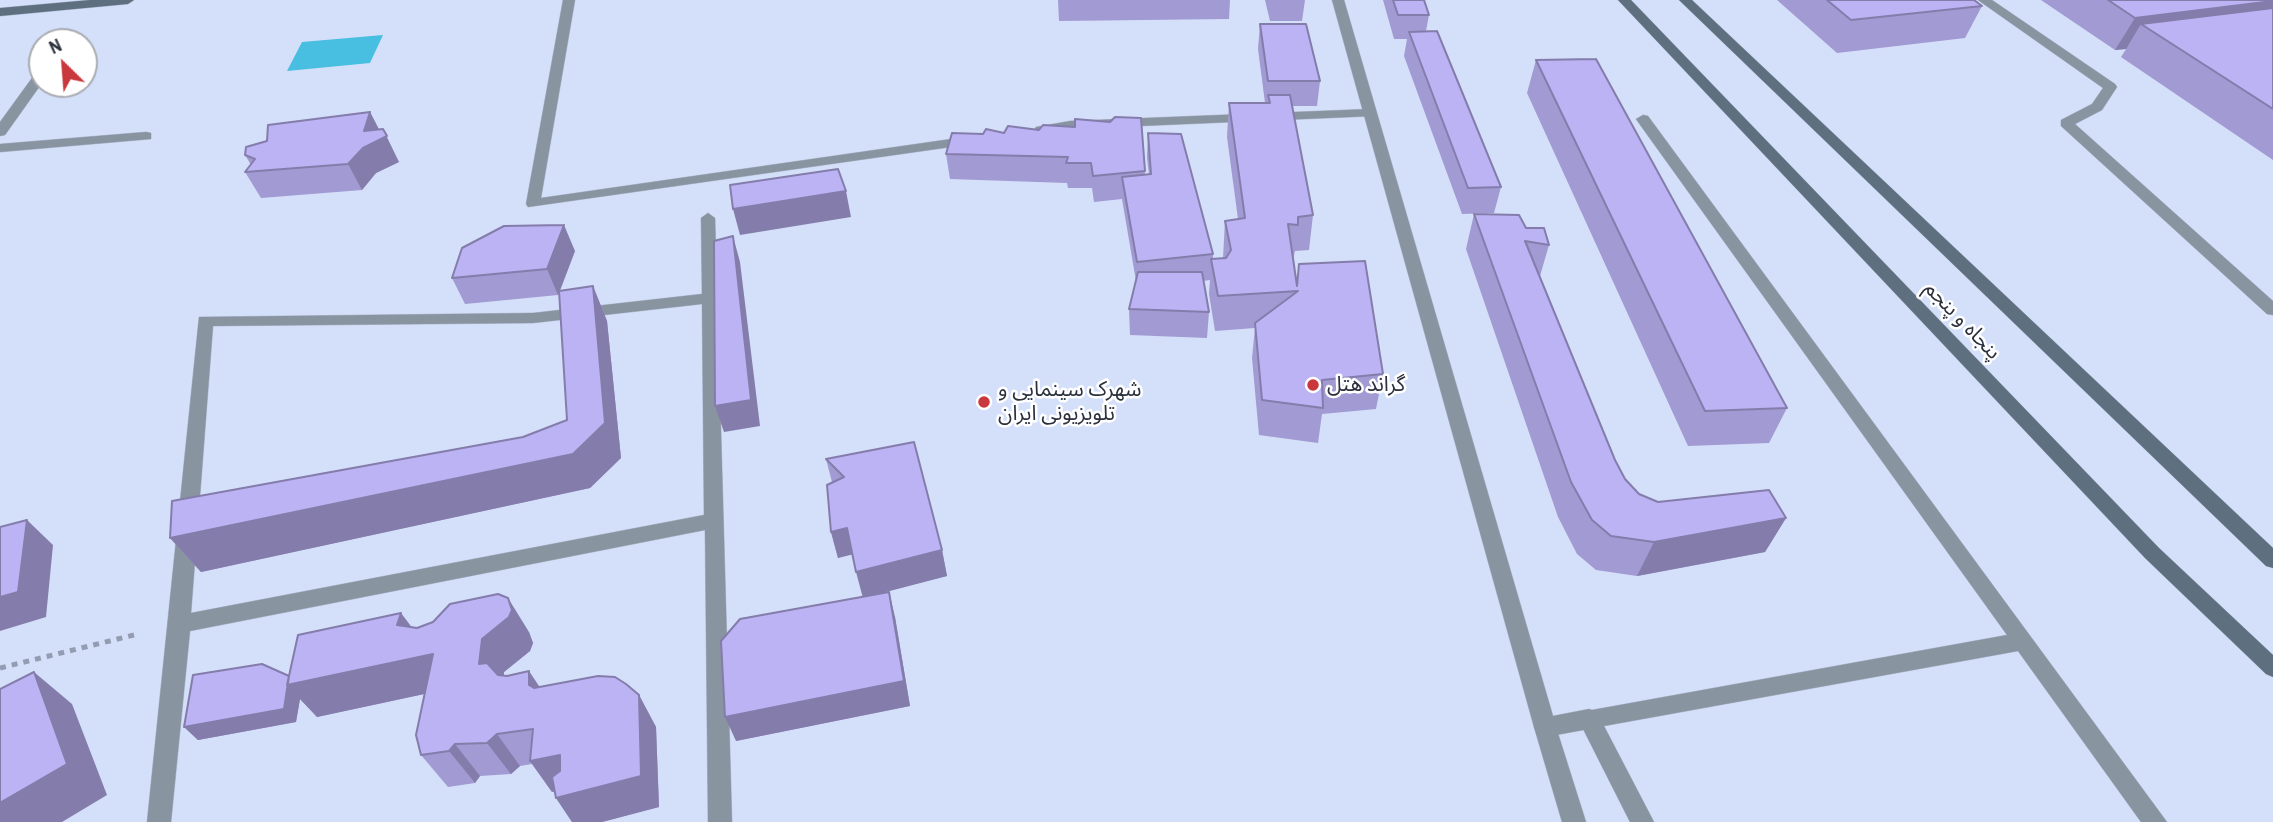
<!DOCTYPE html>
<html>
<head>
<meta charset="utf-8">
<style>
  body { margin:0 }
  #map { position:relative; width:2273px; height:822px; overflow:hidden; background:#d4dffa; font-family:"Archivo Narrow",sans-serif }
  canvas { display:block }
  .north { position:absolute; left:28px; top:28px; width:70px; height:70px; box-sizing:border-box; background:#fff; border:2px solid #aaacb1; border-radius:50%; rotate:335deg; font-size:19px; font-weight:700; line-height:28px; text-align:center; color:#2b303d }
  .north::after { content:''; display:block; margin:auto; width:24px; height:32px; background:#c8383c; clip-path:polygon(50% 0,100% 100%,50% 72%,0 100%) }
</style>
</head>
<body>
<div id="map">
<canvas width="2273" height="822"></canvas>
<div class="north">N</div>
</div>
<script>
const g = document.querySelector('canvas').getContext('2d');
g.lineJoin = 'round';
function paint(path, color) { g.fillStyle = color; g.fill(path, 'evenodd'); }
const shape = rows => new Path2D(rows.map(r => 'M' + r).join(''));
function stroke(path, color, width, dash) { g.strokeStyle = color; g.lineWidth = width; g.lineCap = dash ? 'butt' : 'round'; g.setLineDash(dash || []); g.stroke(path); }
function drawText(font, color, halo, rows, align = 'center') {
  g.font = font + ' "Archivo Narrow","Noto Sans Arabic",sans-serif'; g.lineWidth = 5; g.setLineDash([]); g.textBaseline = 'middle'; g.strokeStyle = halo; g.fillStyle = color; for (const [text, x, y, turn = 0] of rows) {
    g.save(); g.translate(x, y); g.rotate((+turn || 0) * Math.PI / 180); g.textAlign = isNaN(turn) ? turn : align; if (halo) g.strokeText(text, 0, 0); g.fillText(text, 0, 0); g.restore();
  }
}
paint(shape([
  [383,35,370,63,287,71,302,42]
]), '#48bee1');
const lane = shape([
  [563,0,575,0,541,198,972,136,979,140,972,144,528,207,526,204,563,0],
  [1978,0,1992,0,2115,84,2117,87,2102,110,2075,124,2273,301,2273,315,2267,314,2061,126,2061,120,2092,104,2103,88,1978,0],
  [42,70,42,83,5,135,0,136,0,122,37,71,42,70],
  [1370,109,1375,110,1375,116,1070,129,1041,134,1034,130,1036,127,1070,121,1370,109],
  [1643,115,1648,116,2167,822,2141,822,2018,651,1604,726,1654,822,1630,822,1578,719,1581,712,2007,635,1638,122,1636,119,1643,115],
  [146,132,151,133,151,139,0,152,0,144,146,132],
  [708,213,715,218,732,822,708,822,705,530,190,631,171,822,147,822,199,317,533,313,702,294,701,218,708,213],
  [702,304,704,515,191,613,213,326,533,323,702,304],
  [1545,717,1553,720,1556,727,1586,822,1562,822,1534,727,1537,720,1545,717]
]);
const street = shape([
  [1332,0,1344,0,1553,716,1589,709,1597,712,1600,719,1597,726,1589,729,1545,737,1537,734,1534,727,1332,0]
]);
const secondary = shape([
  [90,0,134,0,128,4,0,16,0,8,90,0],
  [1618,0,1631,0,2159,548,2273,655,2273,677,2266,674,2145,558,1618,0],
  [1679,0,1692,0,2273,548,2273,568,2266,566,1679,0]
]);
stroke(lane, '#b2bcd4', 1);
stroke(street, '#b2bcd4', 1);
stroke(secondary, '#b2bcd4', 1);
stroke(shape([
  [0,668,138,634]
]), '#939cb1', 5, [6, 6]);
paint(lane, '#88949f');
paint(street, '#88949f');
paint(secondary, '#5e7080');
paint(shape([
  [1058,0,1230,0,1229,19,1059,21],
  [1265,0,1305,0,1302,21,1270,21],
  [1383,0,1424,0,1429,15,1426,31,1501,187,1494,213,1462,214,1404,56,1407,39,1394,39],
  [1777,0,1974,0,1982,6,1965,38,1837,53],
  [2041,0,2273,0,2273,160,2121,57,2126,49,2115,50],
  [1260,24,1320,81,1317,106,1292,106,1313,215,1309,250,1295,251,1293,260,1297,283,1299,264,1383,374,1376,409,1322,414,1318,443,1259,435,1252,358,1255,328,1215,331,1209,294,1210,280,1203,281,1209,312,1207,338,1130,335,1129,309,1136,281,1122,199,1094,202,1092,188,1068,188,1067,183,950,179,946,154,983,134,1075,127,1141,118,1145,175,1149,174,1147,158,1148,133,1213,254,1213,259,1223,258,1225,221,1238,219,1227,137,1229,103,1265,103,1258,49],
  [1536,60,1787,408,1769,443,1688,446,1527,93],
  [370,112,379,130,399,162,376,173,362,190,261,198,245,172,251,165,245,155],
  [1474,214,1526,228,1549,245,1540,276,1615,460,1625,479,1639,494,1658,502,1786,518,1765,552,1637,576,1596,570,1577,554,1558,517,1466,249],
  [575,251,560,291,593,286,607,321,621,458,590,488,201,572,170,538,523,437,567,420,559,292,558,295,465,304,452,278],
  [826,459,942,550,947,576,876,594,895,617,910,706,736,741,863,597,852,554,838,558,831,532,832,482],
  [411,627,529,632,533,643,530,651,504,672,504,676,540,687,639,695,656,727,659,807,602,822,572,822,556,798,554,791,552,792,532,764,520,766,511,774,480,776,475,783,448,787,421,755,424,694,317,717,300,699,296,722,198,740,184,727,289,676]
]), '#a29ad2');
paint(shape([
  [2273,1,2273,30,2141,24,2126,49,2115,50,2135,18],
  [370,112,383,137,383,129,399,162,376,173,362,190,348,164,364,131],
  [846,191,851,217,740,235,733,209],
  [564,225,575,251,558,295,547,269],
  [733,236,740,262,760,426,724,432,715,406],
  [593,286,607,321,621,458,590,488,201,572,170,538,573,454],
  [1786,518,1765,552,1637,576,1654,542],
  [27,520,53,545,46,617,0,631,0,597],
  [847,528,854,554,838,558,831,532],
  [942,550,947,576,863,598,856,572],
  [889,592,895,617,910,706,736,741,725,717],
  [508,598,529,632,533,643,530,651,504,672,501,697,479,664,482,639],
  [401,613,457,687,317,717,300,699,296,722,198,740,184,727,287,685,397,625],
  [529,671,551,704,529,685],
  [34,672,72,704,107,795,62,822,0,822,0,803],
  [639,695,656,727,659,807,602,822,572,822,556,798],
  [497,734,520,766,511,774,487,743],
  [455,744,480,776,475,783,449,751],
  [560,755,581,786,552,792,530,761]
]), '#847dab');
const building = shape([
  [1393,0,1424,0,1429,15,1398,15,1393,0],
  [1827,0,1974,0,1982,6,1851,20,1827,0],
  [2108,0,2273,0,2273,1,2135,18,2108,0],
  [2273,8,2273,109,2141,24,2273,8],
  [1260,24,1306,24,1320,81,1268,81,1260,24],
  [1437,31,1501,187,1468,188,1409,32,1437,31],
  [1596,59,1787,408,1705,411,1536,60,1596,59],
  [1268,95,1290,95,1313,215,1298,217,1298,225,1288,224,1297,286,1299,264,1365,261,1383,374,1322,380,1323,408,1262,400,1255,323,1298,291,1218,296,1211,259,1226,258,1231,250,1225,221,1245,218,1229,103,1270,103,1268,95],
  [370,112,364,131,383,129,387,136,363,148,348,164,245,172,255,159,245,155,246,147,267,141,268,125,370,112],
  [1115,117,1141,118,1145,171,1093,176,1091,163,1066,163,1068,157,946,154,952,133,983,134,986,129,1004,133,1008,126,1039,130,1043,125,1075,127,1075,119,1110,122,1115,117],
  [1148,133,1181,134,1213,254,1137,262,1122,177,1151,174,1148,133],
  [838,169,846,191,733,209,730,185,838,169],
  [1474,214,1519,215,1526,228,1544,228,1549,245,1525,241,1615,460,1625,479,1639,494,1658,502,1769,490,1786,518,1654,542,1611,536,1592,520,1571,482,1474,214],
  [564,225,547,269,452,278,462,248,504,226,564,225],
  [733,236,751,400,715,406,714,241,733,236],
  [1138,272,1202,272,1209,312,1129,309,1138,272],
  [593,286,605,423,573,454,170,538,172,501,523,437,567,420,559,291,593,286],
  [914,442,942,550,856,572,847,528,831,532,827,485,844,477,826,459,914,442],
  [27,520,18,592,0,597,0,527,27,520],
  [889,592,904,681,725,717,721,641,740,619,889,592],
  [498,594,508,598,512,610,509,617,482,639,479,664,487,663,498,675,507,676,529,671,529,685,534,688,598,676,615,677,626,684,639,695,641,776,556,798,552,777,560,771,560,755,530,761,533,729,497,734,487,743,455,744,449,751,421,755,416,735,433,654,287,685,298,635,401,613,397,625,417,628,433,622,450,604,498,594],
  [262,664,289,676,284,709,184,727,193,675,262,664],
  [34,672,67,764,0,803,0,689,34,672]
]);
paint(building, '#bcb3f4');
stroke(building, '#847dab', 2);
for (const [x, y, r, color] of [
  [1313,385,7,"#c8383c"],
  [984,402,7,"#c8383c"]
]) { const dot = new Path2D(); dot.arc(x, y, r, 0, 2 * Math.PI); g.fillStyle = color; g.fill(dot); stroke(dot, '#fff', 2.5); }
drawText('21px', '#2b303d', '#fff', [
  ["پنجاه و پنجم",1962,321,46]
]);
drawText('21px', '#2b303d', '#fff', [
  ["گراند هتل",1327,385],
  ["شهرک سینمایی و",998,390],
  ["تلویزیونی ایران",998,414]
], 'left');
</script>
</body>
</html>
